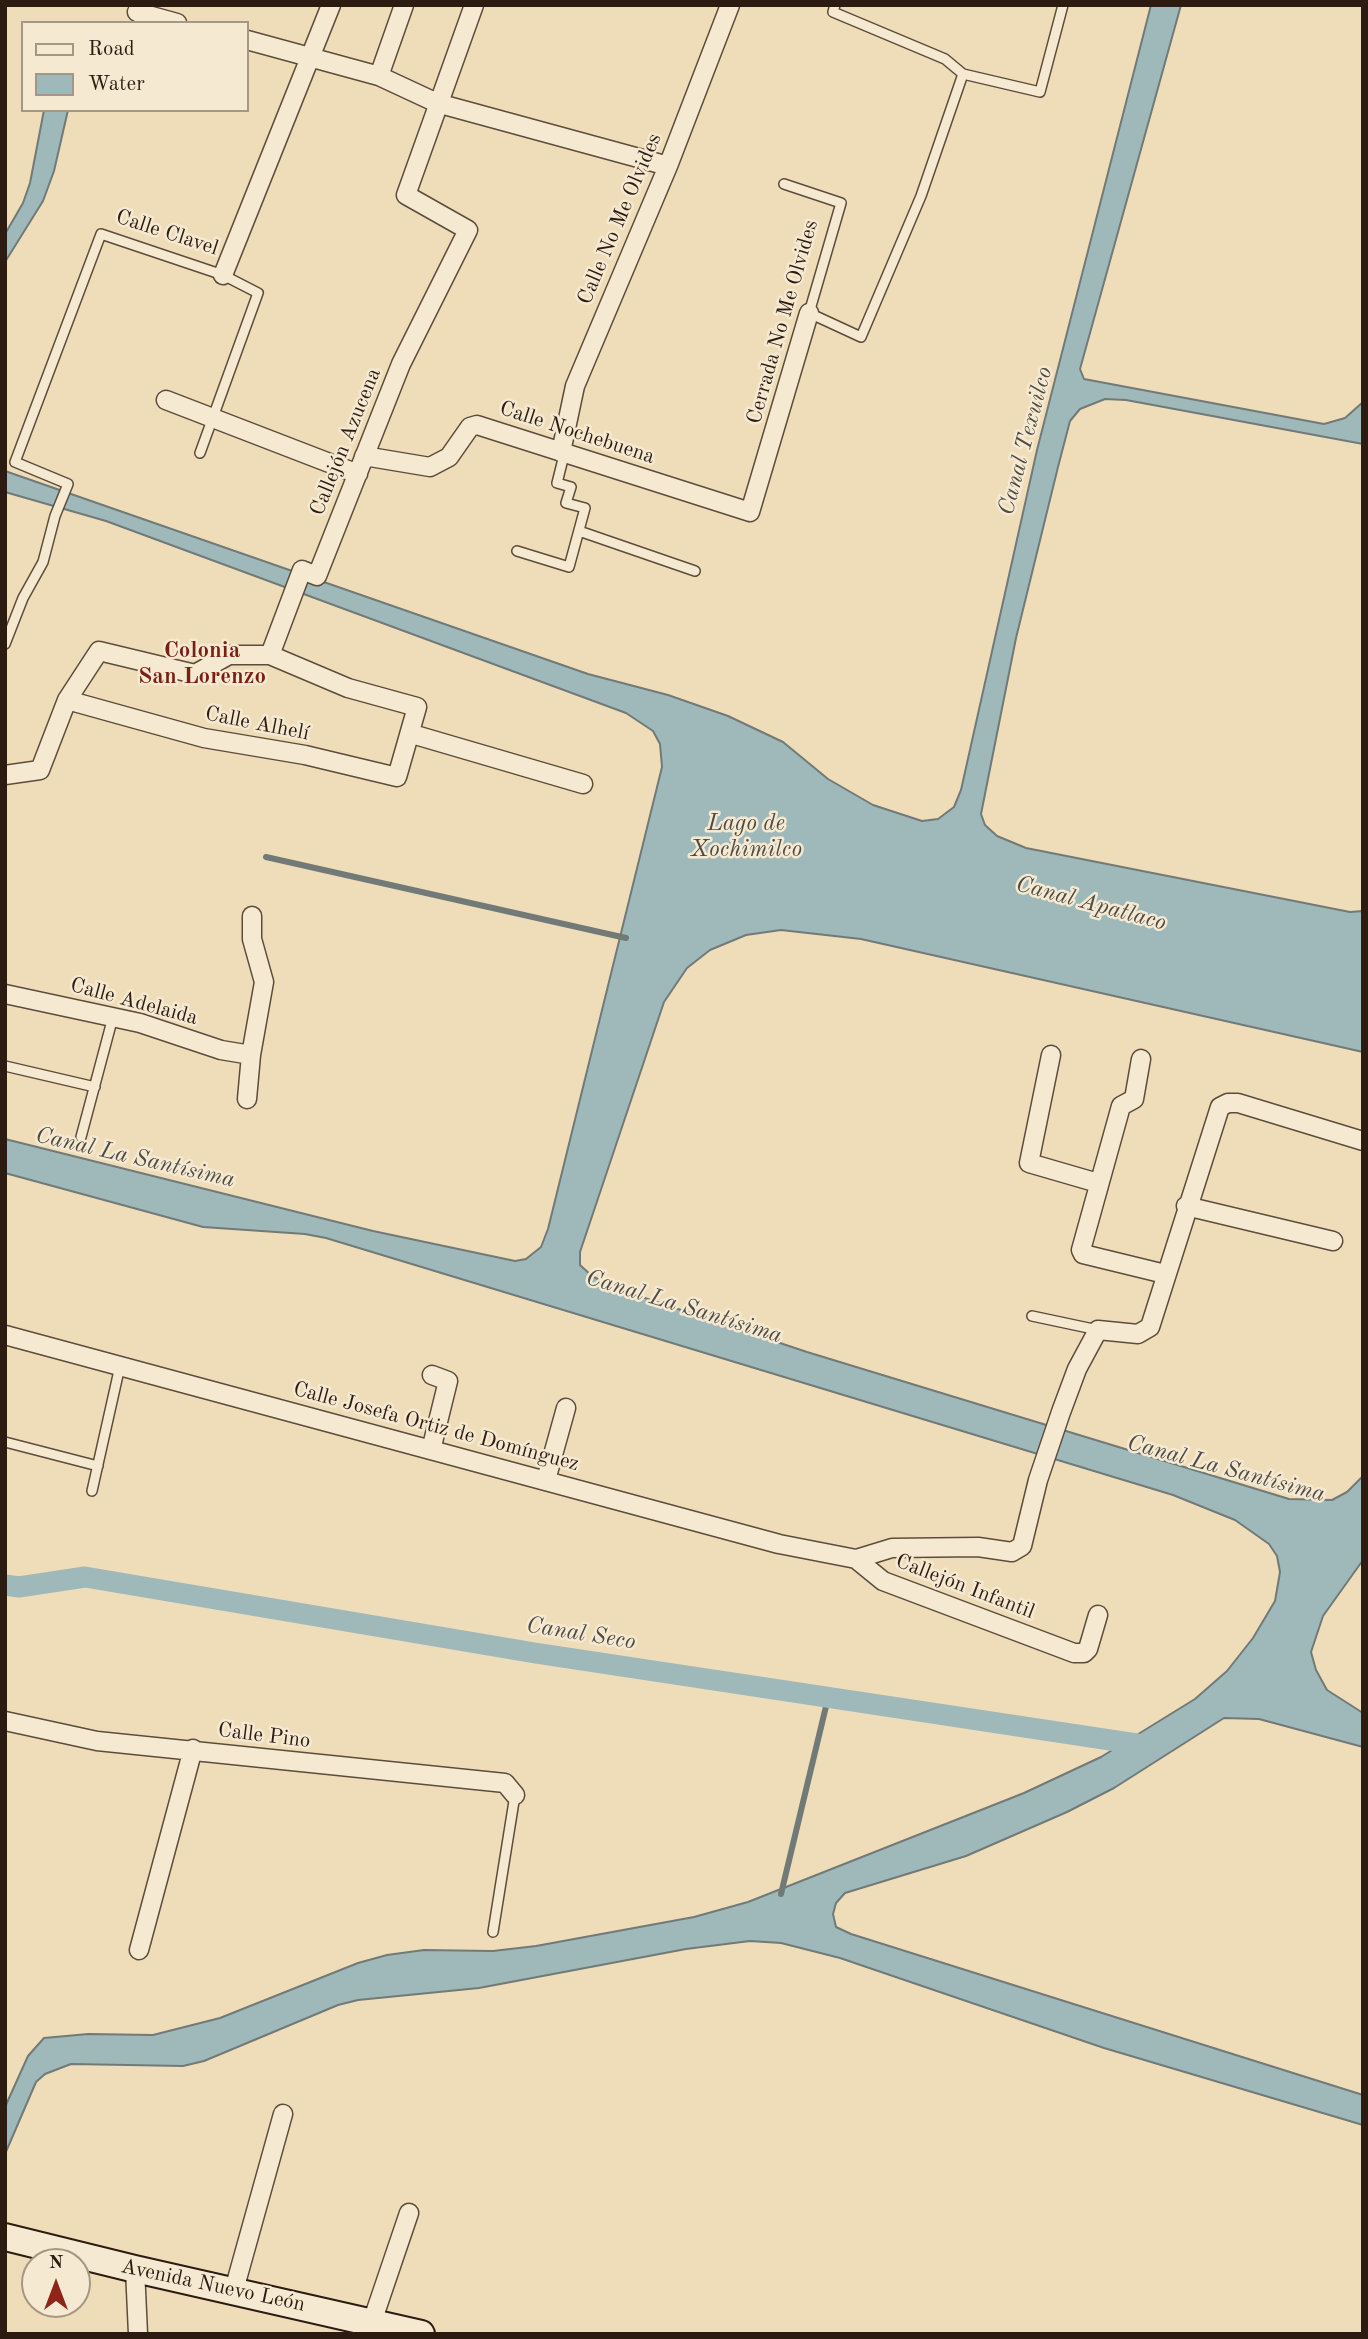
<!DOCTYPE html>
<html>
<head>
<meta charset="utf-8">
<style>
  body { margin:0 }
  #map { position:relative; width:1368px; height:2339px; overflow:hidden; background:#efddba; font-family:"Old Standard TT",serif }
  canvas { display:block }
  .frame { position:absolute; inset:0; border:7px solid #2c1b11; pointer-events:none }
  .legend { position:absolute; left:21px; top:21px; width:228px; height:91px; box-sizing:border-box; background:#f5e9d2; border:2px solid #a59785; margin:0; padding:9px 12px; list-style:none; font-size:21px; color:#2c1b11 }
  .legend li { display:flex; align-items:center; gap:14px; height:35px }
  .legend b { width:35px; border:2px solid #a59785 }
  .north { position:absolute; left:21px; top:2248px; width:70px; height:70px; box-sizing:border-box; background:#f5e9d2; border:2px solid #a59785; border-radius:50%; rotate:0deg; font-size:19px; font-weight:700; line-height:28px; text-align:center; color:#2c1b11 }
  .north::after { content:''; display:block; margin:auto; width:24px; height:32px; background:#8f2418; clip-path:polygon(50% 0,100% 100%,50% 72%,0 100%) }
</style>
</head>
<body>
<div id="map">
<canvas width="1368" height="2339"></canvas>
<div class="frame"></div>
<ul class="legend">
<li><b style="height:9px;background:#f5e9d2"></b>Road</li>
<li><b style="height:19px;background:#9fb9bb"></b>Water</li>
</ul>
<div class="north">N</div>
</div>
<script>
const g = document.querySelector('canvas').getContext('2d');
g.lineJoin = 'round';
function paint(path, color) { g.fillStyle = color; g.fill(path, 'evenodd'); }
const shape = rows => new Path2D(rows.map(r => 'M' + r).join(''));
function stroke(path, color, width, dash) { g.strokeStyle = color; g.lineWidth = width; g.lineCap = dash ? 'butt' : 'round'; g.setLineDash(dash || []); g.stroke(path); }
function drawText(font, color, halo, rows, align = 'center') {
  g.font = font + ' "Old Standard TT",serif'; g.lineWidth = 5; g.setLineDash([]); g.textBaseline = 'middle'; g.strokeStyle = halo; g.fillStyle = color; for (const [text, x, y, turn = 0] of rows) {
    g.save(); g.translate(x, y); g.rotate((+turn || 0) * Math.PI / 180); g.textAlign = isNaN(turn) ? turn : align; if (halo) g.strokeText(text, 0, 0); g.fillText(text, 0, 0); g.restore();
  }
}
const water = shape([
  [1151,5,1181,5,1080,369,1084,379,1324,424,1345,418,1363,402,1363,444,1126,400,1105,399,1080,409,1070,421,1058,467,1016,638,981,814,985,825,997,836,1026,848,1350,912,1363,911,1363,1052,861,939,781,930,746,935,710,950,687,968,664,1002,580,1252,580,1265,592,1276,615,1288,807,1352,1289,1499,1332,1500,1347,1492,1363,1476,1363,1560,1323,1616,1311,1652,1316,1670,1327,1690,1363,1713,1363,1747,1259,1719,1224,1718,1114,1788,1067,1812,966,1856,845,1893,836,1903,833,1914,836,1927,851,1934,1363,2095,1363,2125,1104,2048,840,1958,781,1943,750,1941,686,1949,479,1988,358,2000,338,2005,204,2061,183,2066,71,2064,45,2074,36,2082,5,2154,5,2107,28,2056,44,2038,88,2034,153,2035,220,2018,358,1963,387,1955,424,1950,493,1951,536,1946,694,1917,748,1902,1024,1793,1101,1757,1195,1699,1227,1671,1253,1638,1275,1601,1280,1572,1277,1556,1269,1544,1235,1520,1173,1495,326,1238,305,1234,203,1227,5,1173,5,1139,373,1231,515,1261,526,1259,541,1247,548,1229,662,767,660,744,653,731,626,713,106,521,5,492,5,471,588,674,668,695,728,716,783,742,828,779,873,805,922,821,938,819,954,807,961,790,1037,450,1151,5],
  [44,110,68,110,54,171,43,201,5,262,5,234,23,203,30,183,44,110]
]);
paint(water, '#9fb9bb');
stroke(water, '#717a77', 2);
stroke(shape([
  [266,857,626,938],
  [781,1894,828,1698]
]), '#717a77', 6);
stroke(shape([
  [5,1585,19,1587,85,1577,535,1653,1150,1746]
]), '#9fb9bb', 21);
const lane = shape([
  [963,74,1040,92,1063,5],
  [784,184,841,203,809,313,861,337,921,196,963,74,945,59,833,12,835,5],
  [579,531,695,571],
  [517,551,569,567,585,508,566,503,571,487,557,483,563,459,561,452],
  [5,644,23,598,43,562,55,516,68,484,15,462,101,234,223,275,258,293,200,453],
  [5,1066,95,1087],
  [81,1137,113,1017],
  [1032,1316,1098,1330],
  [5,1442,98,1466],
  [92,1491,120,1366],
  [493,1932,515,1795]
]);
const street = shape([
  [137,12,177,23],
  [247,40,379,76,437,103,668,166],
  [379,76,404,5],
  [223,275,331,5],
  [166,400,358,474],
  [561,452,575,386,668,166,730,5],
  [364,456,430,467,449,457,470,427,477,425,750,512,809,313],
  [270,655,302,570,317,576,401,364,468,230,406,195,474,5],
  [412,734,583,784],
  [5,775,40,770,67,700,99,651,195,674,229,655,270,655,348,688,417,707,397,777,305,755,204,738,67,700],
  [5,994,140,1023,221,1050,251,1055],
  [1051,1055,1029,1163,1098,1183],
  [1141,1059,1134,1099,1121,1106,1081,1250,1083,1254,1165,1274],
  [247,1099,251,1055,264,982,252,939,252,916],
  [1186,1206,1333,1241],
  [5,1335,779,1544,856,1559,892,1548,978,1547,1012,1552,1022,1546,1038,1480,1061,1412,1077,1369,1098,1330,1138,1334,1150,1327,1220,1107,1228,1103,1238,1103,1363,1141],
  [431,1450,448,1381,432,1375],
  [546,1480,566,1408],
  [856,1559,883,1581,1074,1653,1084,1653,1088,1649,1098,1615],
  [5,1721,97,1741,505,1783,515,1795],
  [139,1950,193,1749],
  [135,2269,138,2334],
  [234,2290,283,2114],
  [372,2322,409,2213]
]);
const secondary = shape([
  [5,2237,135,2269,421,2334]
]);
stroke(lane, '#5d4c3b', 12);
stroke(street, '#5d4c3b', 21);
stroke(secondary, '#2c1b11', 30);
stroke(lane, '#f5e9d2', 9);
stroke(street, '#f5e9d2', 18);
stroke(secondary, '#f5e9d2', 26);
drawText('21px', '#2c1b11', '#f5e9d2', [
  ["Calle No Me Olvides",620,219,-67],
  ["Calle Clavel",167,233,18],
  ["Cerrada No Me Olvides",783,322,-74],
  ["Calle Nochebuena",577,433,18],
  ["Callejón Azucena",346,442,-68],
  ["Calle Alhelí",257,724,11],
  ["Calle Adelaida",134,1002,15],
  ["Calle Josefa Ortiz de Domínguez",436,1427,15],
  ["Callejón Infantil",965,1587,21],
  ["Calle Pino",264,1736,7],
  ["Avenida Nuevo León",213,2286,12]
]);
drawText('italic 23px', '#4e4a44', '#f5e9d2', [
  ["Canal Texuilco",1026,441,-75],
  ["Lago de",746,824],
  ["Xochimilco",746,850],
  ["Canal Apatlaco",1091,904,15],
  ["Canal La Santísima",135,1158,13],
  ["Canal La Santísima",684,1307,17],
  ["Canal La Santísima",1226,1469,15],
  ["Canal Seco",581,1634,9]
]);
drawText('bold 23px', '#7a1f14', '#f5e9d2', [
  ["Colonia",202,651],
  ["San Lorenzo",202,677]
]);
</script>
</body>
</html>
